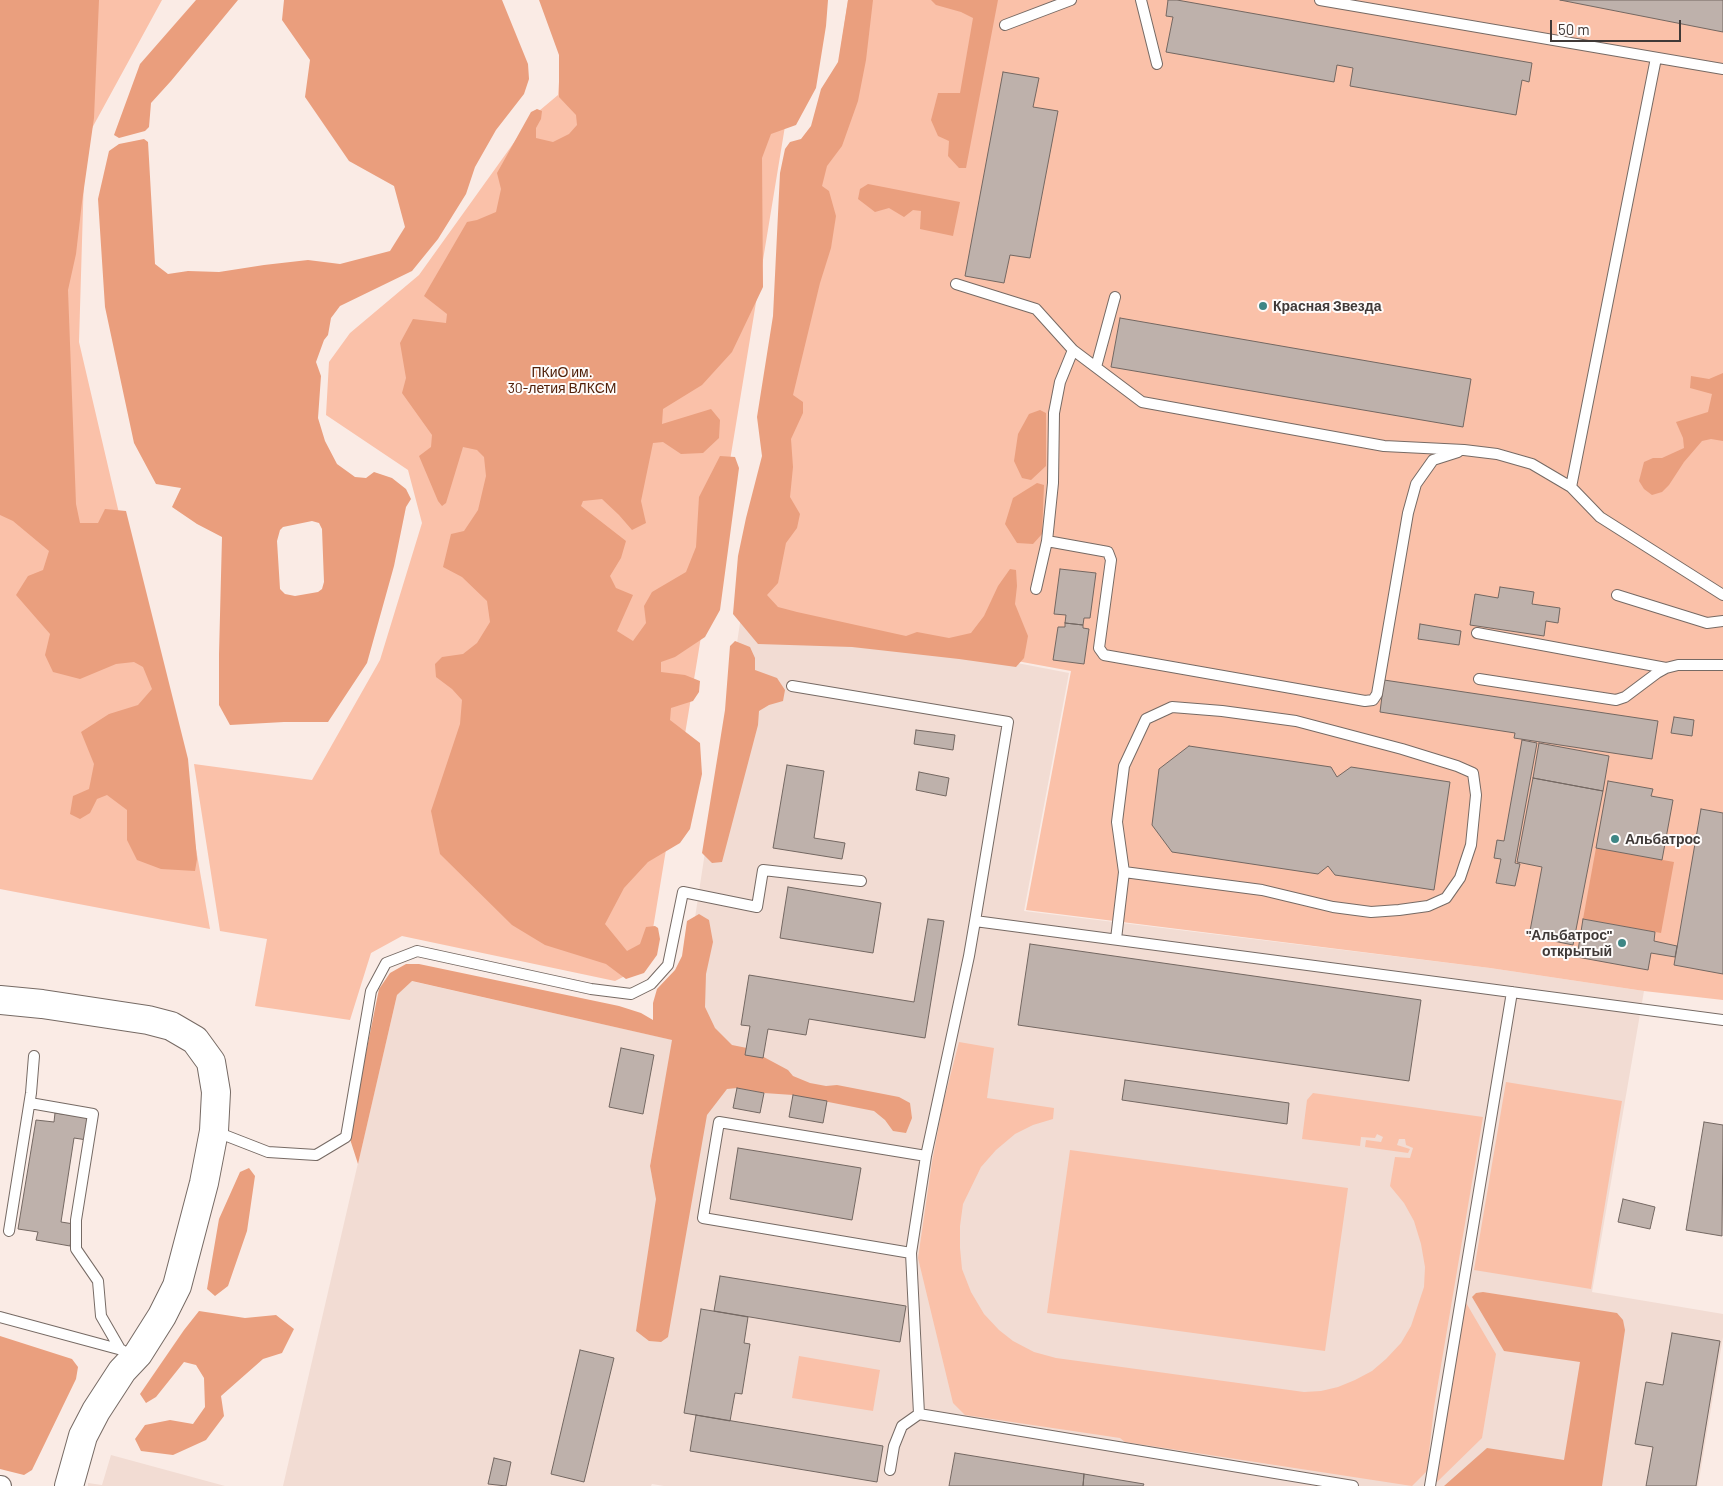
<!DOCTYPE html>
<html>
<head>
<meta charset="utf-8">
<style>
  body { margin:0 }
  #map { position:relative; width:1723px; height:1486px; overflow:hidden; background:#faebe5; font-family:Barlow,sans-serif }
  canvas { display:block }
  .scale { position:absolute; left:1550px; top:20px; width:131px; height:22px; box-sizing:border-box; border:2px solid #3f3937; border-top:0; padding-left:6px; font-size:15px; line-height:18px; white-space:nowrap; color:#3f3937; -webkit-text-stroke:4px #fefbfa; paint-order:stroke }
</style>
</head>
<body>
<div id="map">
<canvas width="1723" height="1486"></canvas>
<div class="scale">50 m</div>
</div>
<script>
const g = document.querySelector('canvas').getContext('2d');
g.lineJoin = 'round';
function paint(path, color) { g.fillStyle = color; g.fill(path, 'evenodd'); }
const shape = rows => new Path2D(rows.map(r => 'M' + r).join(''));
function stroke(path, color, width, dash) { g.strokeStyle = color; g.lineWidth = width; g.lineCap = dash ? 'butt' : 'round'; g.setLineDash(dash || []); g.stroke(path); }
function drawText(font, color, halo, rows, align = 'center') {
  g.font = font + ' Barlow,sans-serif'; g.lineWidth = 4; g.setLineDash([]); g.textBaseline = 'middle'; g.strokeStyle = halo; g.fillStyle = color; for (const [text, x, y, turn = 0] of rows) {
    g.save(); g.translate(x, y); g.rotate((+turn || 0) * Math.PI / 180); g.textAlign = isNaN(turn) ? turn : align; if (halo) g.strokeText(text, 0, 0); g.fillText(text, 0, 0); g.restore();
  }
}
paint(shape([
  [742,610,1069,673,1024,911,1490,968,1644,991,1592,1292,1723,1314,1723,1337,1698,1486,664,1486,652,1484,651,1486,283,1486,397,995,411,981,673,1040,650,1165,654,1186],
  [111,1455,225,1486,88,1486,88,1483,102,1485]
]), '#f2dcd3');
paint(shape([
  [0,0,162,0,85,141,79,342,132,569,181,763,210,929,0,889],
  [848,0,1723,0,1723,1000,1644,991,1490,968,1026,910,1071,671,757,613],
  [799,41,647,965,615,981,402,936,371,953,350,1020,255,1006,267,939,220,931,194,764,312,780,380,660,422,523,408,470,326,415,329,362,350,333,419,275,533,116,558,95,561,55],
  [959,1042,994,1048,987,1098,1054,1108,1053,1119,1033,1125,1015,1134,996,1150,981,1167,963,1204,960,1226,960,1248,962,1269,971,1292,984,1314,999,1330,1013,1341,1034,1352,1056,1358,1304,1392,1321,1391,1338,1387,1355,1380,1372,1371,1386,1359,1401,1343,1411,1326,1424,1287,1425,1267,1421,1244,1414,1221,1404,1203,1390,1186,1395,1157,1410,1158,1413,1148,1406,1145,1405,1139,1399,1139,1397,1145,1410,1149,1408,1153,1365,1147,1366,1140,1381,1142,1383,1137,1377,1134,1375,1138,1361,1137,1360,1146,1302,1139,1307,1100,1313,1093,1483,1117,1434,1407,1427,1471,1412,1486,1125,1442,1120,1438,965,1415,953,1403,918,1258,932,1162,943,1104],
  [1506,1082,1622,1101,1591,1289,1474,1270],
  [1070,1150,1348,1188,1325,1351,1047,1313],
  [1465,1301,1496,1354,1482,1438,1437,1482,1433,1481],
  [799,1356,880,1370,873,1411,792,1398]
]), '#fac1a9');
paint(shape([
  [0,0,99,0,94,118,82,202,76,254,68,290,76,504,80,523,98,523,105,509,126,511,188,759,197,859,195,871,161,869,137,860,127,840,127,810,107,795,97,799,90,813,80,819,70,814,73,796,89,789,94,764,81,732,109,714,138,705,152,689,143,667,134,662,116,664,80,679,53,672,45,655,50,634,16,595,28,576,43,570,49,551,13,521,0,515],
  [539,0,828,0,826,26,816,88,796,125,771,134,762,158,763,287,732,352,702,385,663,409,662,424,711,409,720,420,719,438,703,453,681,454,663,442,653,443,641,501,646,523,632,530,619,515,602,499,583,501,581,506,626,541,621,558,610,576,616,588,633,595,617,631,633,641,646,623,644,606,652,592,686,572,696,547,699,497,720,456,735,457,739,468,720,610,705,637,675,657,661,662,661,672,685,675,700,681,699,692,693,701,671,708,670,720,700,743,702,774,690,829,680,843,648,862,624,888,605,924,627,951,640,944,646,927,655,926,658,928,660,939,657,955,644,973,626,979,606,964,545,945,512,925,440,854,431,811,460,724,462,700,452,689,436,677,435,664,442,657,463,654,477,643,490,622,487,601,462,577,443,567,451,534,464,531,478,510,486,476,484,457,477,450,463,447,446,503,442,506,438,501,419,456,431,447,432,435,402,393,406,378,400,343,413,319,446,323,447,314,424,296,467,222,477,220,496,212,501,189,497,173,531,112,537,109,542,111,541,119,536,128,536,138,553,142,569,134,577,125,576,115,559,97,559,55],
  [848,0,873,0,866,60,858,101,842,146,827,166,822,186,829,191,836,216,831,248,820,283,793,395,803,402,803,413,791,439,793,467,790,497,800,514,797,528,786,543,778,583,767,595,778,607,797,612,906,636,917,632,949,638,971,633,984,616,998,586,1010,569,1016,570,1017,586,1015,604,1028,636,1024,658,1016,667,959,659,852,647,758,644,733,614,738,556,746,518,762,456,757,417,773,316,780,173,785,149,790,142,801,139,811,126,821,89,838,62],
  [931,0,998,0,966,168,959,168,948,156,949,141,938,136,931,120,938,93,960,93,973,18,961,12,936,5],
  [868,184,960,202,953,236,920,229,921,211,913,210,904,217,889,208,875,212,858,199,860,189],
  [1723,373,1723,441,1711,439,1702,441,1684,462,1669,485,1662,492,1652,495,1644,489,1639,481,1644,462,1653,458,1662,458,1684,448,1683,438,1676,422,1708,412,1712,394,1690,388,1691,376,1709,379],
  [1040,410,1046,413,1046,466,1031,480,1022,478,1014,461,1018,434,1029,414],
  [1037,483,1044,485,1042,534,1033,544,1017,543,1005,524,1013,498],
  [735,641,750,647,755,658,755,670,777,678,785,690,783,701,769,705,759,711,758,725,722,862,712,863,702,853,725,710,730,646],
  [699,914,709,920,713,942,706,974,705,1007,715,1028,732,1045,747,1048,788,1070,793,1076,810,1083,826,1086,837,1085,899,1097,910,1103,912,1118,906,1133,893,1131,885,1120,874,1111,793,1095,764,1093,737,1088,727,1089,707,1115,668,1337,661,1342,649,1341,636,1331,656,1199,650,1166,672,1040,412,981,397,995,358,1164,349,1136,379,989,390,973,406,964,419,964,619,1006,641,1013,653,1020,653,1003,657,989,675,970,682,956,687,921],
  [249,1168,255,1176,247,1231,228,1286,215,1296,207,1289,219,1219,240,1172],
  [1483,1292,1617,1313,1623,1320,1625,1330,1602,1486,1444,1486,1487,1448,1564,1460,1580,1362,1504,1351,1472,1297,1476,1293],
  [199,1311,245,1318,276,1315,294,1329,282,1353,263,1359,221,1396,224,1416,206,1440,173,1455,141,1451,135,1439,145,1425,170,1420,193,1424,205,1407,204,1378,196,1365,184,1362,156,1397,146,1403,140,1394,184,1330],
  [0,1336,72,1359,78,1367,76,1379,32,1470,24,1475,0,1469]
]), '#ea9f7e');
paint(shape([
  [196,0,238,0,171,81,151,103,149,127,145,131,119,138,114,135,140,64],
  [284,0,502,0,528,64,529,79,524,94,496,130,475,167,466,194,438,239,412,271,340,306,331,318,328,335,324,340,316,362,321,376,318,418,325,441,337,464,355,477,366,478,374,472,392,478,406,489,411,499,406,507,394,566,367,663,328,722,284,722,230,725,219,705,219,654,222,537,197,524,172,507,181,488,156,484,134,443,105,307,98,199,109,151,119,144,144,139,148,142,155,264,168,274,188,271,219,272,264,265,308,260,340,264,390,251,405,227,394,186,349,161,305,97,310,60,282,20],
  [312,521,319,523,322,529,324,582,322,589,318,592,295,596,285,594,280,589,277,541,280,530,283,527],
  [1596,848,1674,862,1661,933,1583,919]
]), '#ea9e7d');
const building = shape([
  [1168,0,1177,0,1532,63,1529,82,1522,80,1516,115,1350,86,1353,68,1337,65,1334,82,1166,52,1173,17,1166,16,1168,0],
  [1560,0,1723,0,1723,32,1560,0],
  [1003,72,1039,78,1033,107,1058,111,1030,258,1010,255,1004,283,965,276,1003,72],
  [1120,318,1471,379,1463,427,1111,367,1120,318],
  [1060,569,1096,573,1090,618,1084,618,1083,625,1065,623,1066,615,1054,614,1060,569],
  [1500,587,1534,592,1532,604,1560,608,1558,623,1546,621,1544,636,1470,625,1475,594,1498,598,1500,587],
  [1065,623,1083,625,1083,628,1089,629,1084,664,1053,660,1058,627,1065,627,1065,623],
  [1420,624,1461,631,1459,645,1418,639,1420,624],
  [1384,680,1658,721,1652,759,1514,738,1515,733,1380,712,1384,680],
  [1674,717,1694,720,1692,736,1671,733,1674,717],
  [916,730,955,735,953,750,914,744,916,730],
  [1522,740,1537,743,1515,863,1520,864,1515,886,1496,883,1501,859,1494,858,1497,840,1504,841,1522,740],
  [1539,743,1609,756,1603,791,1533,778,1539,743],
  [1189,746,1331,767,1337,777,1351,767,1450,782,1434,890,1335,875,1328,866,1318,874,1172,852,1152,825,1159,769,1189,746],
  [787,765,824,771,814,838,845,843,842,859,773,848,787,765],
  [919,772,949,778,946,796,916,790,919,772],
  [1533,778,1603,791,1573,945,1529,936,1542,867,1517,862,1533,778],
  [1608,781,1653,789,1651,796,1673,800,1662,860,1596,848,1608,781],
  [1701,809,1723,813,1723,974,1674,965,1701,809],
  [788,887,881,903,873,953,780,938,788,887],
  [928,919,944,921,925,1038,809,1019,806,1035,768,1029,763,1058,745,1055,750,1026,741,1025,749,975,914,1002,928,919],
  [1583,919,1655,932,1654,941,1677,946,1675,957,1651,953,1648,970,1577,957,1583,919],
  [1030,944,1421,1000,1409,1081,1018,1025,1030,944],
  [621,1048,654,1055,643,1114,609,1107,621,1048],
  [1125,1080,1289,1103,1287,1124,1122,1100,1125,1080],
  [737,1088,764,1093,760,1113,733,1108,737,1088],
  [793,1095,827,1101,823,1123,789,1117,793,1095],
  [55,1113,90,1118,87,1140,74,1138,61,1222,74,1224,70,1246,36,1240,38,1232,18,1229,36,1120,54,1122,55,1113],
  [1704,1122,1723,1125,1722,1236,1686,1230,1704,1122],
  [738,1148,861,1168,852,1220,730,1199,738,1148],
  [1623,1199,1655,1207,1650,1229,1618,1222,1623,1199],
  [720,1276,906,1306,900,1342,714,1311,720,1276],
  [701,1309,748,1317,744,1343,750,1344,742,1394,735,1393,730,1421,684,1413,701,1309],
  [1672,1333,1720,1341,1696,1486,1646,1486,1653,1447,1635,1444,1646,1382,1663,1385,1672,1333],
  [580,1350,614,1358,584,1482,551,1474,580,1350],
  [696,1415,883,1446,877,1482,690,1451,696,1415],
  [955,1453,1084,1474,1083,1486,949,1486,955,1453],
  [494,1458,511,1462,506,1486,488,1484,494,1458],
  [1084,1474,1144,1484,1143,1486,1083,1486,1084,1474]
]);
paint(building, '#beb1ab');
stroke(building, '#746862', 1);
const lane = shape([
  [1141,0,1157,64],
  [1320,0,1723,69],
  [1005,25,1071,0],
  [956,284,1036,309,1073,350,1142,402,1384,446,1464,450,1497,454,1532,464,1571,487,1600,517,1723,595],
  [1096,367,1115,297],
  [1571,487,1656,58],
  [1047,541,1108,552,1111,560,1099,648,1104,655,1365,701,1373,700,1377,694,1408,513,1416,484,1433,460,1458,452],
  [1036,589,1047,541,1053,483,1054,413,1060,382,1073,350],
  [1617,595,1707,623,1723,621],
  [1477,633,1666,668],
  [1479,679,1616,700,1625,697,1657,673,1666,668,1678,665,1723,665],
  [792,686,1008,722,975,921],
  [1116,939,1124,872,1262,890,1333,907,1371,912,1399,910,1428,906,1446,898,1460,878,1471,845,1476,795,1473,773,1457,766,1402,749,1296,721,1222,711,1172,707,1146,719,1124,766,1117,822,1124,872],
  [30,1103,93,1114,76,1220,76,1249,98,1281,101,1316,120,1349],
  [214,1131,268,1152,316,1155,346,1137,371,991,386,963,412,953,417,951,591,989,631,994,651,984,668,965,683,892,757,907,763,870,861,881],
  [9,1231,31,1093,34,1056],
  [911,1253,703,1218,719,1122,926,1156],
  [0,1317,122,1350],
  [919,1414,911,1253,926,1156,969,956,975,921,1723,1020],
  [890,1470,894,1446,902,1426,919,1414,1353,1486],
  [1430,1486,1512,992]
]);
const street = shape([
  [0,1486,1,1486]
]);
const secondary = shape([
  [0,1000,42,1004,148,1020,171,1026,195,1040,211,1062,216,1092,214,1131,204,1183,177,1286,162,1316,138,1354,122,1371,96,1411,83,1436,69,1486]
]);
stroke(lane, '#766a64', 12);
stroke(street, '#766a64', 22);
stroke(secondary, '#766a64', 30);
stroke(lane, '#fff', 10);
stroke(street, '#fff', 20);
stroke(secondary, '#fff', 28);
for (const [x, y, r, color] of [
  [1263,306,5,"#3e8685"],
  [1615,839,5,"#3e8685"],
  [1622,943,5,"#3e8685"]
]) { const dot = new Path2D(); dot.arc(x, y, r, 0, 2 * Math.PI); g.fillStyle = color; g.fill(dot); stroke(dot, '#fefbfa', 2); }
drawText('bold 14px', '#3f3937', '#fefbfa', [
  ["Красная Звезда",1273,306],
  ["Альбатрос",1625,839],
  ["\"Альбатрос\"",1612,935,"right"],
  ["открытый",1612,951,"right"]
], 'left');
drawText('14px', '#502009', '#fefbfa', [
  ["ПКиО им.",562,372],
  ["30-летия ВЛКСМ",562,388]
]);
</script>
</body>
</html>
